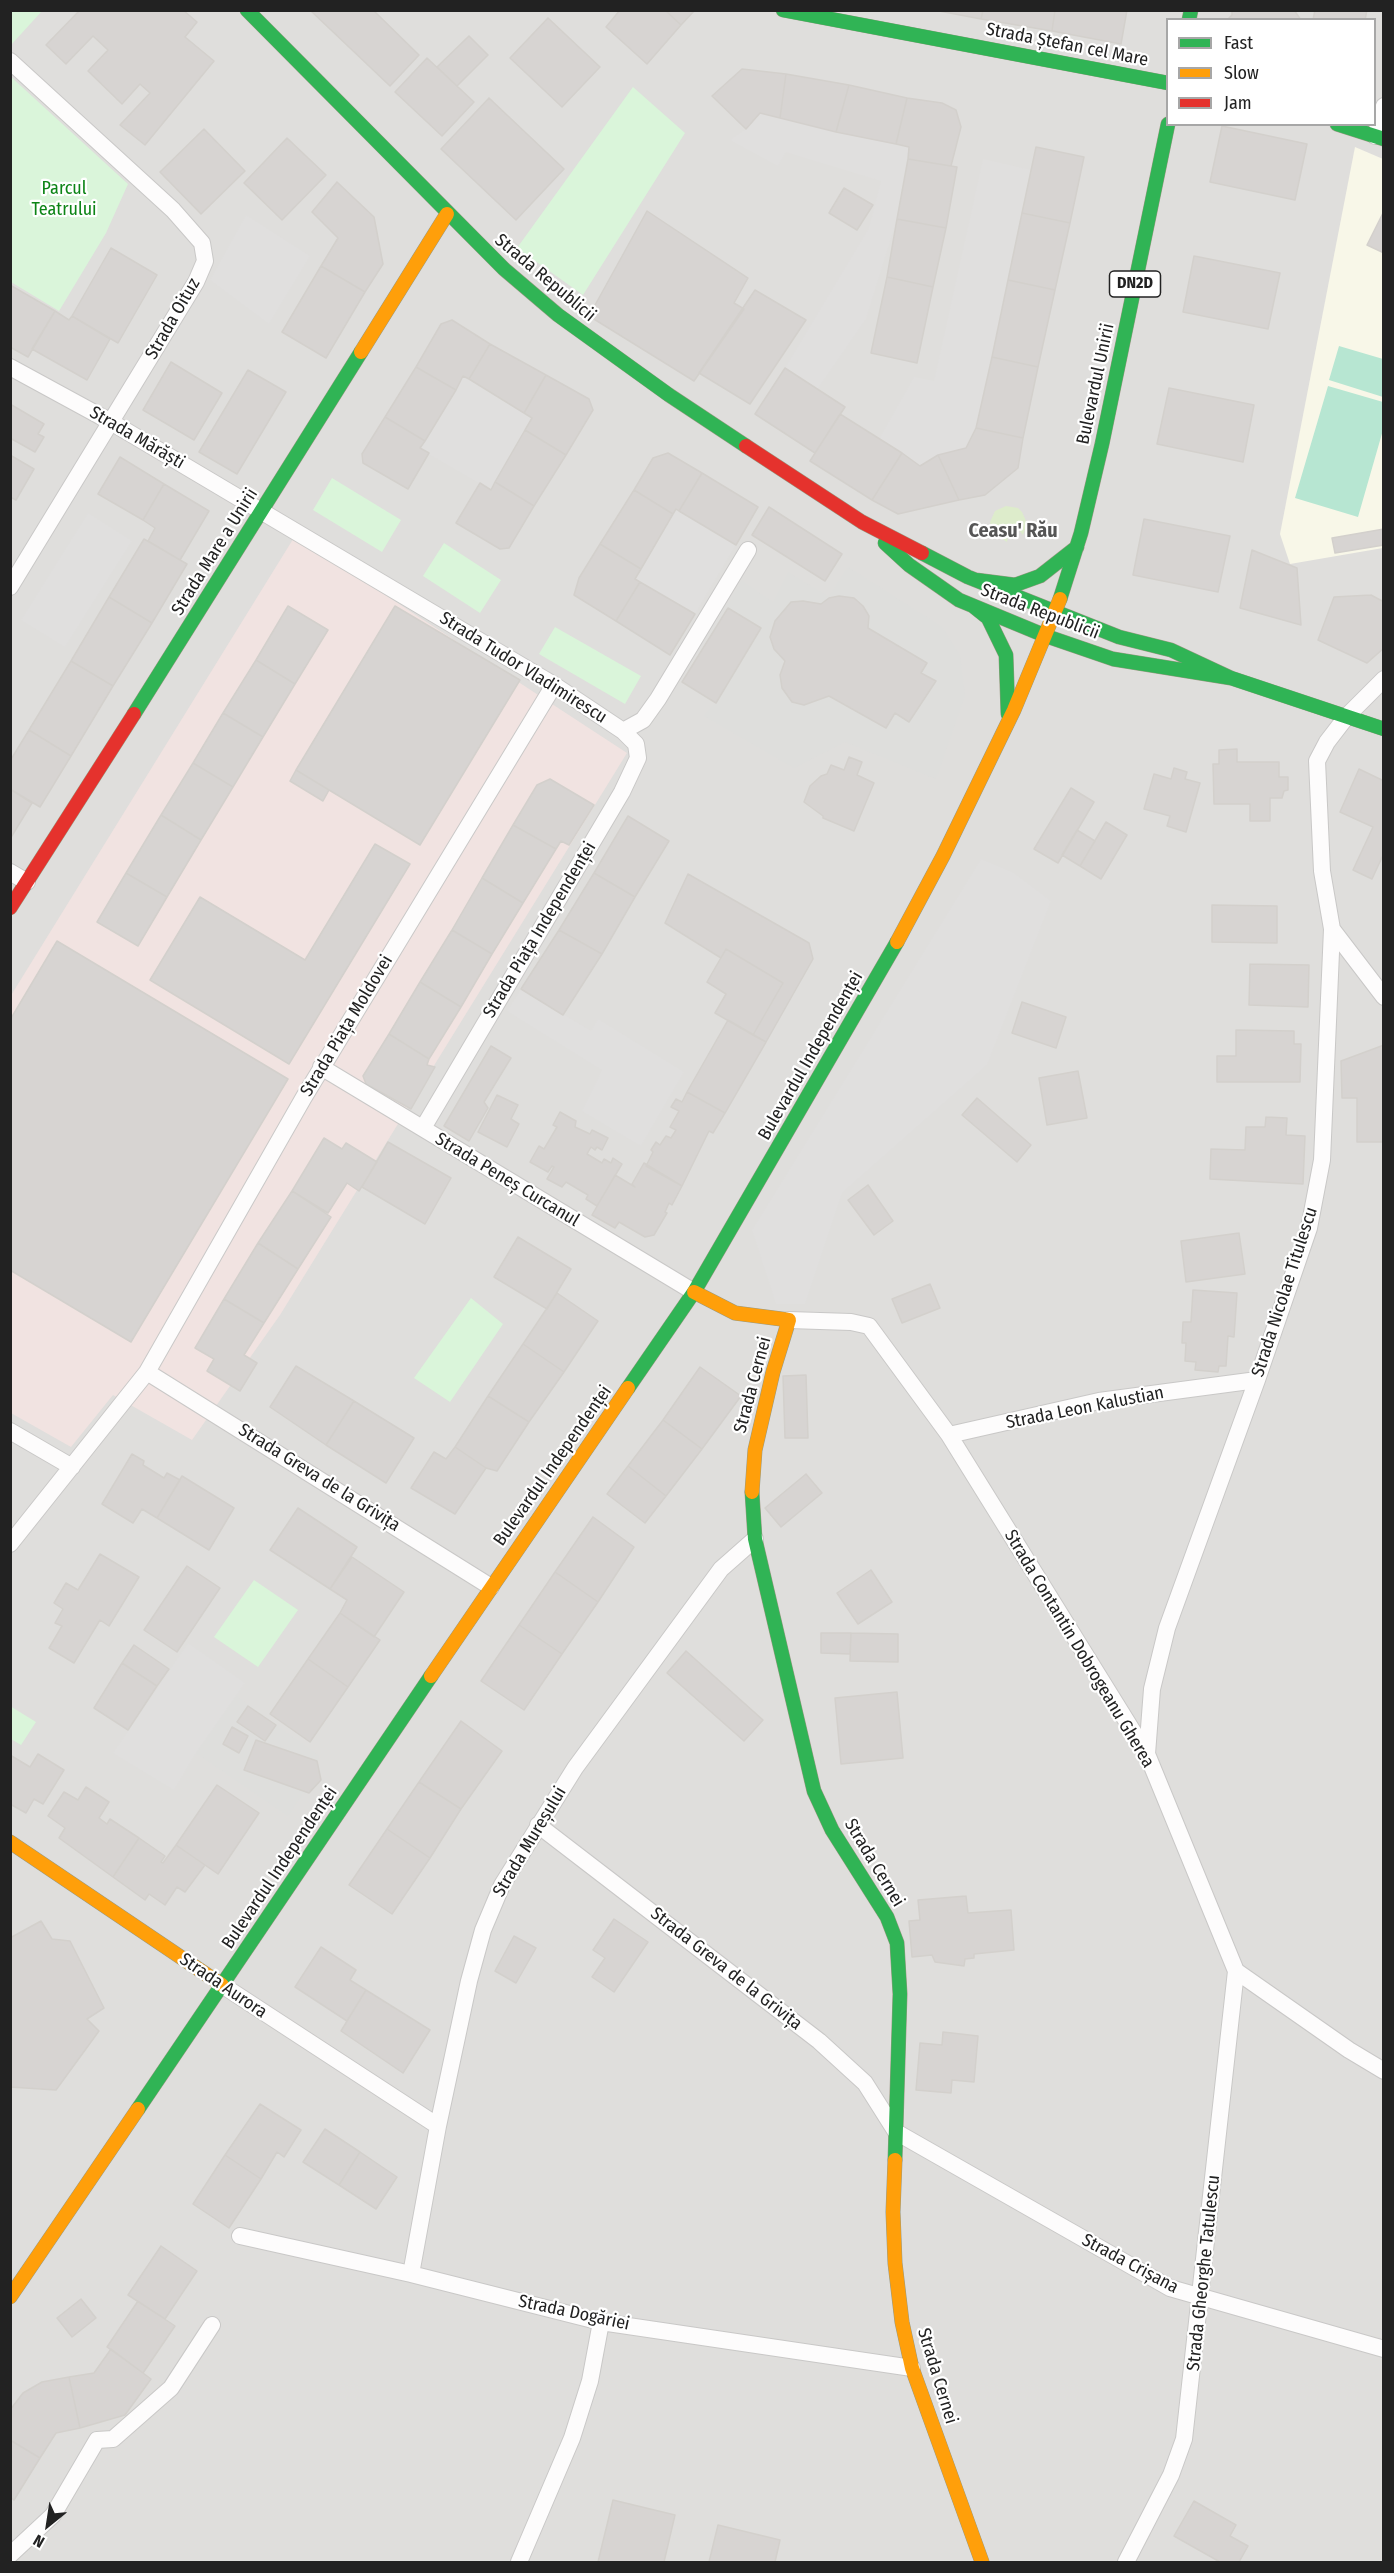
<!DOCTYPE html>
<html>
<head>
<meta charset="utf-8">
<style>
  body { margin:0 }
  #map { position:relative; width:1394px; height:2573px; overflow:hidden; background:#f0eeeb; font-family:"Fira Sans Condensed",sans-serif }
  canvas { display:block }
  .frame { position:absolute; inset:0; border:12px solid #222; pointer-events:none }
  .legend { position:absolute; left:1166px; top:18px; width:210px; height:108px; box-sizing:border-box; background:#fff; border:2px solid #a7a7a7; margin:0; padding:8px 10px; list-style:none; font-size:18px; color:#222 }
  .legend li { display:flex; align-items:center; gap:12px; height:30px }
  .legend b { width:30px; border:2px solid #a7a7a7 }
  .north { position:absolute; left:18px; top:2495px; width:60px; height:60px; -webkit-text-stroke:4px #fff; paint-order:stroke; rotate:210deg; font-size:16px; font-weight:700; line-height:24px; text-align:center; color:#222 }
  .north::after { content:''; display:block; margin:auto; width:21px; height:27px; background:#222; clip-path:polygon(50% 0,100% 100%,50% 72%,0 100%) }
</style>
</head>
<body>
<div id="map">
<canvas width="1394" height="2573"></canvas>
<div class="frame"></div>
<ul class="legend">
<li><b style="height:8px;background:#30b455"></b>Fast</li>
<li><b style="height:8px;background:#ff9f0a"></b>Slow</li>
<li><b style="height:8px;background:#e5322d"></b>Jam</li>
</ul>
<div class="north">N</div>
</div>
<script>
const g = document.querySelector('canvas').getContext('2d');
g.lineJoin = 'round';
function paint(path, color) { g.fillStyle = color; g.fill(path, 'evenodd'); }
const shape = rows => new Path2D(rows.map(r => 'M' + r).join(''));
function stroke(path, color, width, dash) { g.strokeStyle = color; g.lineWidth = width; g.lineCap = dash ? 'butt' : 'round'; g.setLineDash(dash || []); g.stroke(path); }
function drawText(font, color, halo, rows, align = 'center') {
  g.font = font + ' "Fira Sans Condensed",sans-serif'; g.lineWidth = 4.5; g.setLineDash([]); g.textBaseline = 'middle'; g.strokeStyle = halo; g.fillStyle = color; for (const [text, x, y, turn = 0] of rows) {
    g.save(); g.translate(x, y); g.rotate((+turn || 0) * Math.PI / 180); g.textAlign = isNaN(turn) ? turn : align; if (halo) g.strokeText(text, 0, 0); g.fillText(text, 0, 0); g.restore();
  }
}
paint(shape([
  [11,11,1383,11,1383,2562,11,2562],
  [1168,20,1374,20,1374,124,1168,124]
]), '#dfdedc');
paint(shape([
  [295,536,627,753,280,1315,192,1440,113,1395,71,1447,11,1413,10,997]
]), '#f1e3e1');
paint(shape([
  [1355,147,1383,159,1383,548,1290,564,1280,534]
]), '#f8f7e8');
paint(shape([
  [848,567,942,627,960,656,965,695,936,779,845,742,794,768,704,716,716,703,682,682,742,581,773,602,788,572,829,597],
  [236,1696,319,1756,304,1791,288,1816,196,1753]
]), '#dededc');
paint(shape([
  [1006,506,1018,508,1022,512,1027,523,1023,535,1018,529,1009,529,1007,542,993,533,990,522,995,511]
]), '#ddeccb');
paint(shape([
  [10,11,42,11,11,45,10,45],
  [10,76,128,184,106,233,59,311,11,282],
  [633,87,685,133,583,295,517,248],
  [332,478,401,520,382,552,313,510],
  [444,543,501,580,480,613,423,576],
  [555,627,641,676,625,704,539,654],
  [471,1298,503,1324,450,1402,414,1378],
  [254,1580,298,1610,258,1667,214,1637],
  [10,1706,36,1722,21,1745,11,1739]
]), '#daf5da');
paint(shape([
  [1339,346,1383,359,1383,397,1329,380],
  [1328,386,1383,402,1383,430,1358,517,1295,498]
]), '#b7e6d2');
paint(shape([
  [760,113,836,132,909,147,897,219,866,319,817,390,785,368,869,228,881,181,786,152,778,166,730,140,746,129],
  [983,159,1031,170,976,428,966,448,938,455,920,466,879,439,914,377,934,381],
  [246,215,310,256,269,324,210,280],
  [463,376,532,418,491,490,420,449],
  [676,509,736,545,695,614,635,579],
  [88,513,132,541,65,647,21,620],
  [981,859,1014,873,1051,901,987,1065,842,1193,805,1304,776,1304,752,1230],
  [521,989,591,1031,598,1019,684,1072,641,1146,582,1111,602,1070,507,1011],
  [188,1643,245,1683,196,1753,174,1790,113,1753]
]), '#e0dfde');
const building = shape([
  [80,10,183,10,197,22,185,37,214,61,145,145,120,125,150,93,140,84,122,104,88,71,108,50,93,36,66,64,46,45,80,10],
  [373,10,419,55,390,86,311,11,373,10],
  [620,10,665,10,681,25,647,64,606,27,620,10],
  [665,10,695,10,681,25,665,10],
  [934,10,983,10,981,19,934,10],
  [983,10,1055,10,1052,31,981,19,983,10],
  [1055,10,1127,10,1121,44,1052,31,1055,10],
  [1232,10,1294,10,1301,20,1227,20,1232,15,1232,10],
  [1315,10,1367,10,1365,20,1313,20,1315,10],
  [548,18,600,67,562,107,510,58,548,18],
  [469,36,488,55,457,86,437,67,469,36],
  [427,58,474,102,442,136,395,92,427,58],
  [742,69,786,74,780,118,760,113,746,129,712,96,742,69],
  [786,74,849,85,836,132,780,118,786,74],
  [849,85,907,98,896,144,836,132,849,85],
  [489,98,564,169,516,220,441,149,489,98],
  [907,98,942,103,956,110,961,127,951,166,908,159,909,147,896,144,907,98],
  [1222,126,1307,144,1295,200,1210,182,1222,126],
  [204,129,245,171,201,214,160,172,204,129],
  [287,138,326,175,282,220,244,183,287,138],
  [1036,147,1084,157,1070,223,1022,213,1036,147],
  [908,159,957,167,946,228,897,219,908,159],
  [337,182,374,217,383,264,365,292,321,266,338,238,312,212,337,182],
  [844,188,873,205,857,230,829,213,844,188],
  [647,211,748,278,734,303,744,309,694,381,589,316,647,211],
  [1384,211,1384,253,1367,245,1384,211],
  [1022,213,1070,223,1055,290,1008,280,1022,213],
  [897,219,946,228,933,287,887,277,897,219],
  [111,248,157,275,118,343,72,316,111,248],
  [1194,256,1280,273,1268,329,1183,312,1194,256],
  [321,266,365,292,326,358,282,332,321,266],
  [887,277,933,287,917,363,871,353,887,277],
  [1008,280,1055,290,1038,367,992,357,1008,280],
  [10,285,55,311,28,357,10,347,10,285],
  [755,290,806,320,750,404,699,373,755,290],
  [55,311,69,320,72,316,110,339,87,380,32,349,55,311],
  [452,320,490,344,469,379,463,376,456,390,416,367,441,324,452,320],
  [490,344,546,375,524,413,469,379,490,344],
  [992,357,1038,367,1023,438,976,428,992,357],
  [171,362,222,393,194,440,143,410,171,362],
  [416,367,456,390,425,441,385,417,416,367],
  [785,368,845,407,815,453,755,414,785,368],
  [248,370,286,392,237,474,199,452,248,370],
  [546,375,589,399,593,410,566,455,525,430,532,418,524,413,546,375],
  [1169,388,1254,405,1243,462,1157,444,1169,388],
  [10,404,44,424,38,434,44,437,35,452,10,438,10,404],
  [840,414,902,453,872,500,810,461,840,414],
  [385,417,425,441,420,448,429,453,408,489,363,463,362,454,385,417],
  [976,428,1023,438,1018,468,985,495,959,500,938,455,966,448,976,428],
  [525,430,566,455,534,506,495,482,525,430],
  [668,453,702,473,679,511,676,509,673,514,634,490,653,458,668,453],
  [902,453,920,466,938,455,959,500,898,514,872,500,902,453],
  [10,455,34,469,16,500,10,497,10,455],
  [120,457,164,484,143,520,98,494,120,457],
  [702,473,758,507,736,545,679,511,702,473],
  [495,482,534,506,509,548,500,549,456,523,480,483,491,490,495,482],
  [164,484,209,511,180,560,148,541,155,528,143,520,164,484],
  [634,490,673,514,641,569,600,544,634,490],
  [769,507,842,554,825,581,752,535,769,507],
  [1144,519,1230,536,1218,592,1133,575,1144,519],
  [1384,529,1384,545,1335,553,1332,538,1384,529],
  [144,539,187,564,152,623,109,597,144,539],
  [600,544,641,569,635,579,640,582,616,621,574,595,579,578,600,544],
  [1252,550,1297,568,1301,625,1240,608,1252,550],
  [640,582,695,614,670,655,616,621,640,582],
  [1371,595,1384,602,1384,648,1367,663,1318,640,1334,597,1371,595],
  [839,596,854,598,863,606,869,616,868,628,927,663,921,673,936,681,909,722,895,713,886,728,829,696,804,705,792,702,782,688,780,675,785,661,774,649,770,637,775,621,791,602,803,601,821,604,829,598,839,596],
  [109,597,152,623,113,686,71,661,109,597],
  [288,606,328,630,295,684,256,660,288,606],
  [395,606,520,680,420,845,296,770,395,606],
  [728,608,761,628,716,703,682,682,728,608],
  [256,660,295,684,263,737,223,713,256,660],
  [71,661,113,686,71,756,29,730,71,661],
  [223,713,263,737,233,787,193,763,223,713],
  [29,730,71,756,40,807,10,789,10,761,29,730],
  [1237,749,1237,762,1279,762,1279,777,1288,777,1288,790,1284,791,1282,798,1270,798,1270,821,1250,821,1250,804,1214,804,1213,764,1219,764,1219,750,1237,749],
  [849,757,862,762,857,775,874,783,854,831,823,818,823,816,804,802,810,786,821,776,827,774,831,765,844,770,849,757],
  [193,763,233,787,201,840,161,815,193,763],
  [1174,768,1187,772,1185,779,1200,783,1186,832,1167,826,1170,816,1144,809,1154,774,1171,779,1174,768],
  [1359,769,1384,781,1384,853,1372,879,1353,870,1373,827,1340,812,1359,769],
  [296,770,329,790,323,801,290,781,296,770],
  [550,779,594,805,569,845,561,841,556,849,513,825,537,785,550,779],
  [1071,788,1094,802,1058,863,1034,849,1071,788],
  [10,789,32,803,10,839,10,789],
  [161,815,201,840,167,897,126,873,161,815],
  [628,816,669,841,635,897,594,873,628,816],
  [1106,822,1127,835,1101,879,1080,866,1106,822],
  [513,825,556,849,523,903,482,878,513,825],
  [1077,830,1095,841,1080,866,1062,855,1077,830],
  [375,844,410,864,289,1064,150,980,200,897,305,960,375,844],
  [126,873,167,897,138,946,97,922,126,873],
  [594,873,635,897,602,954,559,930,594,873],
  [688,874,809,943,813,959,766,1042,753,1035,783,983,726,949,721,958,665,923,688,874],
  [482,878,523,903,492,954,452,930,482,878],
  [1212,905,1277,906,1277,943,1212,942,1212,905],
  [452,930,492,954,461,1007,420,982,452,930],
  [559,930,602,954,563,1015,521,989,559,930],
  [57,941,288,1079,131,1342,10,1270,10,1020,57,941],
  [726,949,783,983,753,1035,715,1013,726,994,707,982,726,949],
  [1250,964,1309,965,1308,1007,1249,1005,1250,964],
  [420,982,461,1007,429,1059,389,1034,420,982],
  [1022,1002,1066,1017,1056,1048,1012,1033,1022,1002],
  [728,1020,766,1042,725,1113,687,1092,728,1020],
  [1236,1030,1294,1031,1294,1044,1301,1044,1300,1082,1217,1082,1217,1056,1236,1056,1236,1030],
  [389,1034,429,1059,427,1065,435,1067,411,1109,366,1084,363,1076,389,1034],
  [1384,1045,1384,1159,1383,1159,1383,1142,1357,1142,1357,1098,1342,1098,1341,1061,1384,1045],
  [491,1046,511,1058,484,1102,488,1108,469,1141,444,1126,491,1046],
  [1078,1071,1087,1118,1047,1125,1039,1078,1078,1071],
  [687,1092,725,1113,713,1133,709,1131,682,1186,646,1166,653,1152,651,1150,656,1142,660,1145,666,1136,671,1138,676,1130,670,1127,679,1111,671,1107,676,1099,682,1102,687,1092],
  [497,1095,518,1105,511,1119,519,1124,507,1147,478,1132,497,1095],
  [977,1098,1031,1145,1017,1162,962,1115,977,1098],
  [560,1112,576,1121,575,1127,590,1134,592,1130,608,1138,602,1150,597,1147,595,1150,591,1147,587,1154,602,1163,604,1159,611,1163,613,1158,622,1164,597,1206,586,1199,588,1195,566,1182,562,1187,547,1179,554,1167,552,1166,548,1172,530,1162,539,1146,544,1149,557,1127,553,1125,560,1112],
  [1266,1117,1287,1118,1286,1135,1305,1136,1303,1184,1210,1179,1211,1149,1245,1150,1246,1127,1265,1127,1266,1117],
  [324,1138,342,1149,346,1143,377,1162,359,1191,347,1183,328,1213,292,1191,324,1138],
  [388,1142,451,1178,425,1224,362,1187,388,1142],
  [644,1163,682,1186,672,1205,669,1203,665,1212,667,1213,654,1235,645,1237,619,1222,615,1228,592,1215,615,1175,635,1187,632,1184,644,1163],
  [868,1185,893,1221,874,1235,848,1200,868,1185],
  [292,1191,331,1217,298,1269,258,1243,292,1191],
  [1239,1233,1245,1274,1186,1282,1181,1241,1239,1233],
  [518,1237,571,1269,547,1309,494,1277,518,1237],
  [258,1243,298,1269,264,1323,224,1299,258,1243],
  [930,1284,940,1308,902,1323,892,1299,930,1284],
  [1193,1290,1237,1293,1234,1337,1228,1336,1226,1366,1219,1366,1218,1372,1195,1370,1196,1362,1185,1361,1186,1343,1182,1343,1183,1322,1191,1322,1193,1290],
  [557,1293,598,1321,564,1372,523,1344,557,1293],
  [224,1299,264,1323,244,1355,257,1363,240,1391,207,1371,214,1359,195,1348,224,1299],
  [523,1344,564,1372,529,1422,488,1396,523,1344],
  [296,1366,354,1401,326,1445,270,1407,296,1366],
  [700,1367,741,1396,702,1449,663,1420,700,1367],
  [806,1375,808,1438,785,1438,783,1376,806,1375],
  [488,1396,529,1422,497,1471,486,1468,455,1447,488,1396],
  [354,1401,414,1438,386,1483,326,1445,354,1401],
  [663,1420,702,1449,666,1496,628,1466,663,1420],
  [455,1447,486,1468,455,1514,411,1488,434,1452,446,1459,455,1447],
  [132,1454,144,1461,143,1465,164,1478,167,1473,180,1480,157,1518,142,1509,133,1523,102,1504,132,1454],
  [628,1466,666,1496,645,1523,607,1494,628,1466],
  [806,1474,822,1493,781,1527,765,1508,806,1474],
  [182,1476,234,1508,209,1550,157,1518,182,1476],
  [298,1508,357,1547,330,1589,270,1550,298,1508],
  [593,1517,634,1547,598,1602,555,1572,593,1517],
  [100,1554,139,1577,109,1626,100,1620,74,1663,49,1648,62,1626,55,1623,63,1609,54,1603,66,1583,78,1590,100,1554],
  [352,1557,404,1592,374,1637,340,1613,347,1600,330,1589,352,1557],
  [187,1566,220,1588,177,1652,144,1630,187,1566],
  [871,1570,892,1602,858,1624,837,1593,871,1570],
  [555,1572,598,1602,562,1654,519,1625,555,1572],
  [340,1613,380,1640,348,1687,308,1659,340,1613],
  [519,1625,562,1654,524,1710,481,1681,519,1625],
  [821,1633,851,1633,850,1654,821,1653,821,1633],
  [851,1633,898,1634,898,1662,850,1661,851,1633],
  [134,1645,169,1669,157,1686,122,1663,134,1645],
  [686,1651,763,1720,744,1741,667,1673,686,1651],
  [308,1659,348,1687,310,1742,270,1714,308,1659],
  [122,1663,157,1686,128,1730,94,1708,122,1663],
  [897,1692,903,1758,841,1764,835,1698,897,1692],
  [248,1706,276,1725,265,1741,237,1722,248,1706],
  [461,1721,502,1751,461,1809,419,1782,461,1721],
  [232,1727,248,1736,239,1753,223,1744,232,1727],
  [256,1740,317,1761,321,1780,309,1793,244,1770,256,1740],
  [38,1754,64,1770,43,1804,34,1799,26,1813,10,1804,10,1755,30,1767,38,1754],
  [419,1782,461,1809,430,1858,387,1829,419,1782],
  [217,1785,259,1813,218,1874,176,1845,217,1785],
  [86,1787,109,1802,99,1818,107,1824,110,1819,139,1838,113,1877,59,1838,65,1828,48,1816,64,1792,78,1800,86,1787],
  [387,1829,430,1858,392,1914,349,1885,387,1829],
  [139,1838,165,1856,161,1862,163,1863,176,1845,205,1865,185,1892,177,1887,165,1905,149,1894,145,1900,113,1877,139,1838],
  [966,1896,968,1913,1011,1910,1014,1950,974,1954,974,1958,965,1959,964,1966,935,1962,932,1955,912,1957,909,1921,920,1920,918,1900,966,1896],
  [614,1919,648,1942,614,1992,592,1977,605,1958,593,1950,614,1919],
  [41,1921,52,1939,70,1941,104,2008,87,2019,99,2031,56,2090,10,2087,10,1938,41,1921],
  [514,1936,536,1948,516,1983,495,1971,514,1936],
  [321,1947,356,1970,350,1980,366,1990,347,2021,295,1987,321,1947],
  [366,1990,430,2030,403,2073,341,2031,366,1990],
  [943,2032,978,2036,974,2082,952,2080,951,2093,916,2090,920,2043,942,2045,943,2032],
  [260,2104,301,2130,284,2157,277,2152,261,2179,225,2155,260,2104],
  [325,2129,360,2152,339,2185,303,2162,325,2129],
  [360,2152,397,2177,376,2209,339,2185,360,2152],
  [225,2155,261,2179,229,2228,193,2204,225,2155],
  [161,2246,197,2271,165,2319,128,2295,161,2246],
  [81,2299,96,2318,72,2337,57,2318,81,2299],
  [138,2301,175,2326,143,2373,107,2347,138,2301],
  [111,2349,151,2379,125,2415,80,2428,69,2377,94,2373,111,2349],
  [69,2377,80,2428,56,2433,40,2458,10,2440,10,2410,23,2393,42,2382,69,2377],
  [10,2440,40,2458,14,2500,10,2497,10,2440],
  [613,2500,675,2515,664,2562,598,2562,613,2500],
  [1194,2501,1236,2525,1230,2536,1248,2546,1239,2562,1220,2562,1174,2536,1194,2501],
  [718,2525,780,2540,775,2562,709,2562,718,2525]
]);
paint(building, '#d7d4d2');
stroke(building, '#d3d0cc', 1.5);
const street = shape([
  [10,61,173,210,202,243,205,261,196,282,10,587],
  [1375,136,1384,106],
  [10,367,111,422,554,685,623,731,636,744,638,758,622,792,423,1128],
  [623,731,643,720,658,699,748,550],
  [10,872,27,882],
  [1332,929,1384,997],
  [321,1067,694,1292],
  [789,1320,851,1322,869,1326,949,1435,1147,1754,1236,1971,1349,2050,1384,2071],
  [147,1372,491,1587],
  [10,1431,72,1467],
  [949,1435,1099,1401,1257,1380],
  [10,1544,147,1372,304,1097,554,685],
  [1147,1754,1152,1689,1167,1628,1257,1380,1309,1228,1322,1160,1332,929,1322,871,1317,761,1327,742,1347,716,1384,679],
  [538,1825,819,2041,865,2083,896,2132,1170,2288,1384,2349],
  [222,1985,438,2126],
  [240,2236,411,2274,601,2322,912,2368],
  [411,2274,438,2126,469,1981,483,1930,502,1885,575,1768,721,1569,755,1539],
  [10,2555,53,2515,97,2440,113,2439,171,2388,212,2325],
  [519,2562,572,2438,590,2381,601,2322],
  [1126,2562,1171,2475,1184,2439,1236,1971]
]);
const fast = shape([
  [247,10,504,269,558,315,669,395,746,446],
  [783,10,1168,83],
  [1189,20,1191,10],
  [1337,124,1384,139],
  [885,543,909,565,959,600,1046,636,1113,659,1231,678,1384,729],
  [922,553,968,577,1119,637,1171,650,1231,678],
  [976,580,1015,585,1040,576,1077,547],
  [1060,599,1081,533,1102,444,1168,124],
  [973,606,988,618,1006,655,1008,714],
  [134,714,361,352],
  [628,1388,694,1292,897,942],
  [752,1492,755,1539,814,1791,832,1830,887,1917,897,1943,900,1994,895,2160],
  [138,2109,431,1676]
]);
const slow = shape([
  [361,352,447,214],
  [897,942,943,856,1014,710,1060,599],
  [694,1292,735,1313,789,1320,773,1372,755,1450,752,1492],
  [431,1676,628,1388],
  [10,1842,222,1985],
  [895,2160,893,2212,895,2263,902,2322,912,2368,982,2562],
  [10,2297,138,2109]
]);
const jam = shape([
  [746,446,862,522,922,553],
  [10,908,134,714]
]);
stroke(street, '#c9c8c7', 18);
stroke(fast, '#999a82', 15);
stroke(slow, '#999a82', 15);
stroke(jam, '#999a82', 15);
stroke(street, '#fdfcfc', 16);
stroke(fast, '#30b455', 14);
stroke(slow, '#ff9f0a', 14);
stroke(jam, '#e5322d', 14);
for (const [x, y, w] of [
  [1135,284,51]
]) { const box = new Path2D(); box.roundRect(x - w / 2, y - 13, w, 26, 4.5); g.fillStyle = '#fff'; g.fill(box); stroke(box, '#222', 1.5); }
drawText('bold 16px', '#222', null, [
  ["DN2D",1135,284]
]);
drawText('18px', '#222', '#fff', [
  ["Strada Ștefan cel Mare",1067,45,11],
  ["Strada Republicii",545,278,40],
  ["Strada Oituz",173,319,-60],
  ["Bulevardul Unirii",1096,384,-78],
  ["Strada Mărăști",137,438,30],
  ["Strada Mare a Unirii",215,552,-58],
  ["Strada Republicii",1040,612,21],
  ["Strada Tudor Vladimirescu",523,668,32],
  ["Strada Piața Independenței",540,930,-59],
  ["Strada Piața Moldovei",347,1026,-59],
  ["Bulevardul Independenței",811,1056,-60],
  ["Strada Peneș Curcanul",507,1180,31],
  ["Strada Nicolae Titulescu",1285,1292,-72],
  ["Strada Cernei",753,1385,-75],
  ["Strada Leon Kalustian",1085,1408,-11],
  ["Bulevardul Independenței",553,1466,-55],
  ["Strada Greva de la Grivița",319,1478,32],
  ["Strada Contantin Dobrogeanu Gherea",1079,1649,59],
  ["Strada Mureșului",530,1842,-59],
  ["Strada Cernei",874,1863,59],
  ["Bulevardul Independenței",280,1868,-56],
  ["Strada Greva de la Grivița",726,1969,38],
  ["Strada Aurora",223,1986,34],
  ["Strada Crișana",1130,2264,28],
  ["Strada Gheorghe Tatulescu",1204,2273,-84],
  ["Strada Dogăriei",574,2313,12],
  ["Strada Cernei",937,2376,73]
]);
drawText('18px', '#0c8416', '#fff', [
  ["Parcul",64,189],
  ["Teatrului",64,210]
]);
drawText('bold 20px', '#555', '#fff', [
  ["Ceasu' Rău",1013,531]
]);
</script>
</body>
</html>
